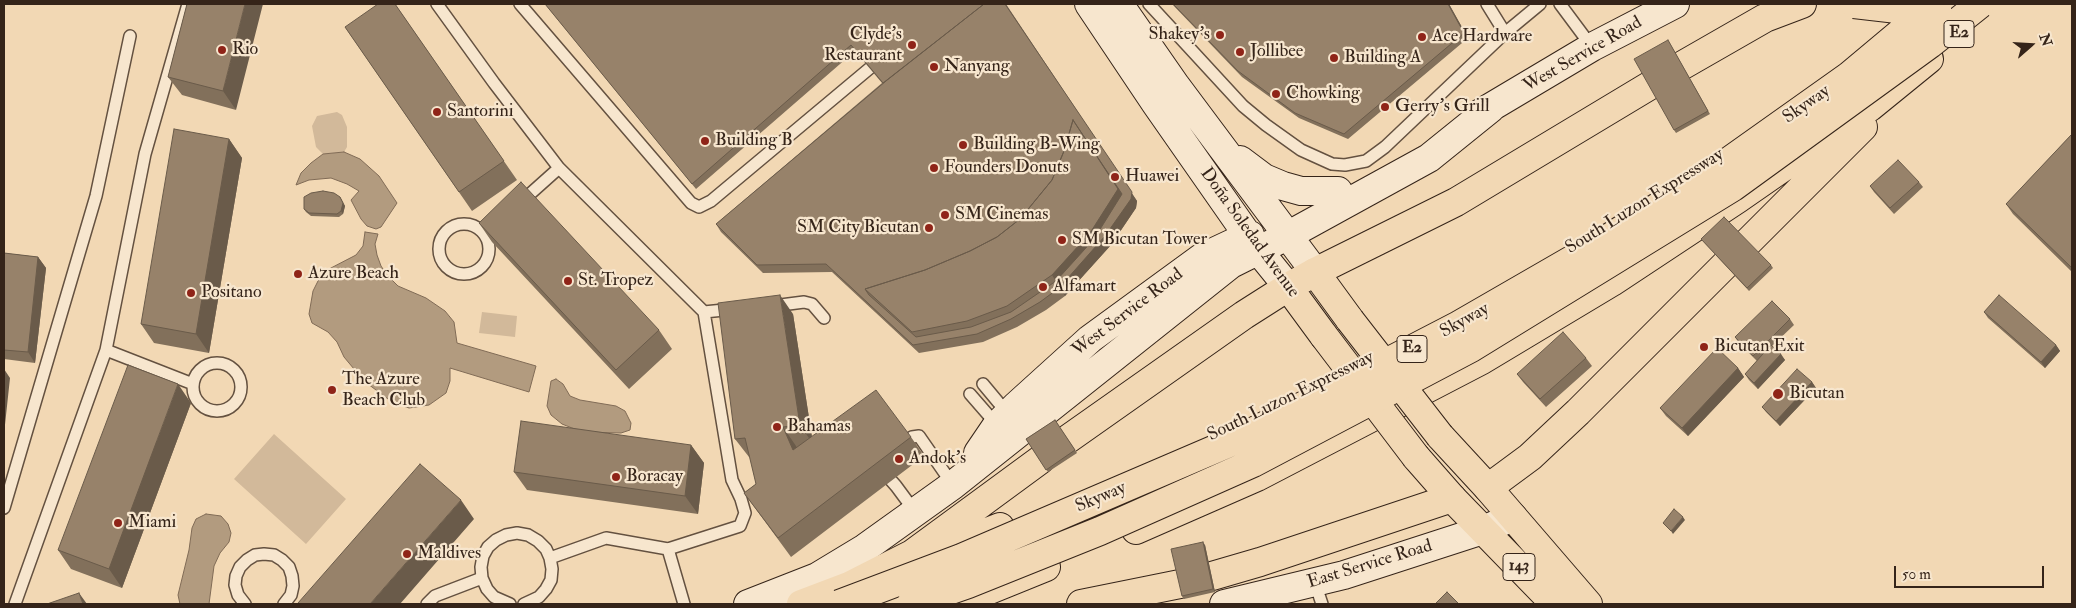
<!DOCTYPE html>
<html>
<head>
<meta charset="utf-8">
<style>
  body { margin:0 }
  #map { position:relative; width:2076px; height:608px; overflow:hidden; background:#f2d8b4; font-family:"IM FELL Double Pica",serif }
  canvas { display:block }
  .frame { position:absolute; inset:0; border:5px solid #352419; pointer-events:none }
  .north { position:absolute; left:2006px; top:20px; width:50px; height:50px; -webkit-text-stroke:4px #f7e6ce; paint-order:stroke; rotate:71deg; font-size:14px; font-weight:700; line-height:20px; text-align:center; color:#352419 }
  .north::after { content:''; display:block; margin:auto; width:18px; height:22px; background:#352419; clip-path:polygon(50% 0,100% 100%,50% 72%,0 100%) }
  .scale { position:absolute; left:1894px; top:566px; width:150px; height:22px; box-sizing:border-box; border:2px solid #352419; border-top:0; padding-left:6px; font-size:15px; line-height:18px; white-space:nowrap; color:#352419; -webkit-text-stroke:4px #f7e6ce; paint-order:stroke }
</style>
</head>
<body>
<div id="map">
<canvas width="2076" height="608"></canvas>
<div class="frame"></div>
<div class="north">N</div>
<div class="scale">50 m</div>
</div>
<script>
const g = document.querySelector('canvas').getContext('2d');
g.lineJoin = 'round';
function paint(path, color) { g.fillStyle = color; g.fill(path, 'evenodd'); }
const shape = rows => new Path2D(rows.map(r => 'M' + r).join(''));
function stroke(path, color, width, dash) { g.strokeStyle = color; g.lineWidth = width; g.lineCap = dash ? 'butt' : 'round'; g.setLineDash(dash || []); g.stroke(path); }
function drawText(font, color, halo, rows, align = 'center') {
  g.font = font + ' "IM FELL Double Pica",serif'; g.lineWidth = 4.5; g.setLineDash([]); g.textBaseline = 'middle'; g.strokeStyle = halo; g.fillStyle = color; for (const [text, x, y, turn = 0] of rows) {
    g.save(); g.translate(x, y); g.rotate((+turn || 0) * Math.PI / 180); g.textAlign = isNaN(turn) ? turn : align; if (halo) g.strokeText(text, 0, 0); g.fillText(text, 0, 0); g.restore();
  }
}
paint(shape([
  [337,112,342,115,347,127,347,147,344,152,323,154,316,147,312,126,317,116],
  [482,312,517,316,515,337,479,333],
  [274,434,346,499,306,544,234,479]
]), '#d2b99a');
const water = shape([
  [344,152,360,159,379,176,397,203,381,227,376,229,367,226,361,219,351,200,359,191,347,184,331,178,309,180,296,185,301,173,311,163,323,154,344,152],
  [365,232,378,234,375,244,377,255,381,266,387,275,398,286,426,298,445,311,454,322,457,343,536,366,529,392,450,368,450,381,446,393,429,405,409,408,392,402,364,381,344,357,337,342,328,332,312,323,309,314,313,291,318,281,329,269,356,255,363,246,365,232],
  [556,379,563,384,570,396,580,400,616,406,625,411,631,423,630,430,621,433,582,432,562,424,551,415,547,406,551,381,556,379],
  [206,514,221,516,228,524,231,533,229,542,220,553,214,566,209,604,180,604,178,595,189,550,192,528,196,519,206,514]
]);
paint(water, '#b29b7f');
stroke(water, '#806b56', 1);
const service = shape([
  [437,4,494,83,559,168,704,312,732,480,741,499,745,513,740,526,668,549,606,538,550,558],
  [520,4,691,203,699,207,711,201,870,68],
  [1149,4,1243,106,1266,125,1301,150,1332,164,1345,165,1366,161,1385,147,1505,33,1487,4],
  [1560,4,1592,47],
  [1505,33,1540,4],
  [521,202,559,168],
  '439 249a25 25 0 1 1 50 0a25 25 0 1 1-50 0Z',
  [773,306,804,302,812,304,824,318],
  [704,312,734,309],
  [106,350,193,384],
  '193 387a24 24 0 1 1 48 0a24 24 0 1 1-48 0Z',
  [983,384,1008,414],
  [970,394,997,425],
  [899,446,912,437,919,436,953,485],
  [881,469,896,486,916,513],
  [4,508,96,196,130,36],
  [668,549,684,604],
  [1315,583,1322,604],
  [15,604,106,350,145,154,188,4],
  [245,604,238,595,235,585,236,576,240,567,247,560,255,555,264,554,274,555,282,560,289,567,292,576,293,586,291,595,284,604],
  [427,604,435,596,482,578],
  [510,604,494,597,487,589,482,578,481,567,483,556,488,547,496,540,506,535,517,533,528,535,538,541,546,549,550,558,552,569,551,580,546,589,539,597,524,604]
]);
const secondary = shape([
  [1089,4,1156,104,1258,250,1288,287],
  [1119,4,1176,86,1315,272],
  [1476,116,1592,47,1675,4],
  [1240,160,1264,178,1283,186,1301,191,1338,191],
  [978,453,997,425,1016,406,1090,339,1201,258,1250,235],
  [748,604,817,577,865,548,953,485,1231,264,1287,236,1429,158,1491,108],
  [1224,604,1344,575,1483,530,1513,517]
]);
const primary = shape([
  [1324,336,1288,287,1315,272,1350,320],
  [1440,436,1488,488,1588,604],
  [1416,457,1452,498,1555,604]
]);
const motorway = shape([
  [1683,65,1765,18,1802,4],
  [1748,242,1863,127],
  [1315,272,1456,202,1649,86],
  [1068,439,1244,315,1288,287],
  [1488,488,1530,457,1578,412,1725,265],
  [1136,530,1257,477,1482,360,1612,282,1739,198,1870,107,1929,59],
  [919,559,1000,527],
  [1212,576,1260,562,1452,498],
  [849,586,912,554,1040,460],
  [801,604,867,579],
  [955,604,1046,567],
  [1081,604,1180,584]
]);
stroke(service, '#645140', 14);
stroke(secondary, '#352419', 30);
stroke(primary, '#352419', 30);
stroke(motorway, '#352419', 30);
stroke(service, '#f7e6ce', 11);
stroke(secondary, '#f7e6ce', 28);
stroke(primary, '#f2d8b4', 28);
stroke(motorway, '#f2d8b4', 28);
const primaryBridge = shape([
  [1350,320,1440,436],
  [1324,336,1416,457]
]);
const motorwayBridge = shape([
  [1854,4,1906,10,1937,8],
  [839,604,961,558,1241,438,1459,325,1596,246,1718,169,1849,76,1935,4],
  [911,604,968,584,1100,531,1253,463,1471,348,1733,187,1930,44,1980,4]
]);
stroke(primaryBridge, '#352419', 30, []);
stroke(motorwayBridge, '#352419', 30, []);
stroke(primaryBridge, '#f2d8b4', 28);
stroke(motorwayBridge, '#f2d8b4', 28);
paint(shape([
  [187,4,236,110,182,95,168,77],
  [395,4,517,180,472,211,345,27],
  [545,4,1006,4,1137,201,1136,208,1111,245,1065,296,1046,310,1017,327,983,342,919,353,832,272,763,273,721,232,716,224,882,83,855,51,696,189],
  [1172,4,1449,4,1468,38,1348,139,1299,118,1242,77],
  [1668,40,1710,114,1676,133,1674,130],
  [2072,134,2072,272,2013,214,2006,204],
  [229,139,242,158,209,353,154,343,141,324],
  [1919,182,1923,187,1894,214,1874,192,1870,186],
  [340,197,345,206,343,214,339,217,311,216,306,212,304,209],
  [479,223,659,330,672,349,629,389,492,242],
  [1701,239,1771,265,1773,268,1749,291],
  [4,253,38,257,46,268,35,363,4,359],
  [1984,312,2056,345,2060,351,2045,368,1988,318],
  [793,314,812,437,911,437,924,456,791,557,744,493,756,484,750,457,749,457,735,439],
  [1790,319,1794,325,1772,346,1785,360,1758,389,1749,380,1745,374,1757,361,1739,343,1735,337],
  [1586,358,1592,366,1546,407,1523,382,1517,374],
  [1738,368,1744,377,1688,436,1666,416,1660,408],
  [1812,382,1816,388,1780,426,1766,412,1762,407],
  [191,403,122,588,71,569,58,550],
  [1055,420,1077,453,1048,472,1026,439],
  [691,445,704,463,698,514,527,490,514,472],
  [1205,545,1215,592,1184,599,1182,596]
]), '#82705b');
paint(shape([
  [245,4,263,4,236,110,223,91],
  [1005,4,1137,201,1136,208,1111,245,1065,296,1052,275,1077,126,1131,199],
  [1448,4,1449,4,1468,38,1464,33],
  [229,139,242,158,209,353,196,334],
  [340,197,345,206,343,214,341,211],
  [38,257,46,268,35,363,28,352],
  [780,295,793,314,813,444,800,425],
  [2056,345,2060,351,2045,368,2041,362],
  [1781,354,1785,360,1758,389,1754,383],
  [1738,368,1744,377,1688,436,1682,428],
  [4,369,10,378,4,434],
  [1812,382,1816,388,1780,426,1776,421],
  [178,384,191,403,122,588,109,569],
  [783,427,796,446,806,469,793,450],
  [691,445,704,463,698,514,685,496],
  [461,500,474,519,400,604,370,604],
  [1683,517,1685,520,1673,534,1671,531],
  [1203,542,1205,545,1215,592,1213,589],
  [79,593,87,604,83,604]
]), '#6a5b4a');
const building = shape([
  [187,4,245,4,223,91,168,77,187,4],
  [378,4,395,4,504,161,459,192,345,27,378,4],
  [545,4,984,4,883,83,851,45,692,184,545,4],
  [984,4,1005,4,1132,192,1131,199,1105,236,1059,288,1040,302,1011,319,977,334,913,345,826,264,757,265,716,224,886,81,984,4],
  [1073,120,1122,194,1094,239,1056,281,1011,312,971,327,916,337,869,295,865,289,925,270,970,251,997,237,1020,219,1052,180,1064,151,1073,120],
  [1173,4,1448,4,1464,33,1344,134,1295,113,1238,71,1173,4],
  [1668,40,1708,111,1674,130,1634,59,1668,40],
  [1073,120,1118,189,1090,233,1052,275,1007,306,967,321,912,332,865,289,925,270,970,251,997,237,1020,219,1052,180,1064,151,1073,120],
  [174,129,229,139,196,334,141,324,174,129],
  [2072,134,2072,268,2006,204,2072,134],
  [1898,160,1919,182,1890,208,1870,186,1898,160],
  [521,182,659,330,616,370,479,223,521,182],
  [323,191,334,193,340,197,343,203,341,211,337,214,309,213,304,209,304,197,311,193,323,191],
  [1724,217,1771,265,1747,288,1701,239,1724,217],
  [4,253,38,257,28,352,4,350,4,253],
  [780,295,800,425,783,427,793,450,876,390,911,437,778,538,744,493,756,484,745,438,735,439,718,303,780,295],
  [1999,295,2056,345,2041,362,1984,312,1999,295],
  [1772,301,1790,319,1753,356,1735,337,1772,301],
  [1563,332,1586,358,1540,399,1517,374,1563,332],
  [1771,345,1781,354,1754,383,1745,374,1771,345],
  [1717,348,1738,368,1682,428,1660,408,1717,348],
  [128,365,178,384,109,569,58,550,128,365],
  [1797,369,1812,382,1776,421,1762,407,1797,369],
  [1055,420,1075,450,1046,470,1026,439,1055,420],
  [521,421,691,445,685,496,514,472,521,421],
  [420,464,461,500,370,604,300,604,298,603,420,464],
  [1674,509,1683,517,1671,531,1663,523,1674,509],
  [1203,542,1213,589,1182,596,1171,549,1203,542],
  [1447,592,1458,603,1457,604,1435,604,1447,592],
  [79,593,83,604,47,604,79,593]
]);
paint(building, '#97826a');
stroke(building, '#6a5b4a', 1);
for (const [x, y, r, color] of [
  [1220,35,5,"#8f2418"],
  [1422,37,5,"#8f2418"],
  [912,45,5,"#8f2418"],
  [222,50,5,"#8f2418"],
  [1240,52,5,"#8f2418"],
  [1334,58,5,"#8f2418"],
  [934,67,5,"#8f2418"],
  [1276,94,5,"#8f2418"],
  [1385,107,5,"#8f2418"],
  [437,112,5,"#8f2418"],
  [705,141,5,"#8f2418"],
  [963,145,5,"#8f2418"],
  [934,168,5,"#8f2418"],
  [1115,177,5,"#8f2418"],
  [945,215,5,"#8f2418"],
  [929,228,5,"#8f2418"],
  [1062,240,5,"#8f2418"],
  [298,274,5,"#8f2418"],
  [568,281,5,"#8f2418"],
  [1043,287,5,"#8f2418"],
  [191,293,5,"#8f2418"],
  [1704,347,5,"#8f2418"],
  [332,390,5,"#8f2418"],
  [1778,394,6,"#8f2418"],
  [777,427,5,"#8f2418"],
  [899,459,5,"#8f2418"],
  [616,477,5,"#8f2418"],
  [118,523,5,"#8f2418"],
  [407,554,5,"#8f2418"]
]) { const dot = new Path2D(); dot.arc(x, y, r, 0, 2 * Math.PI); g.fillStyle = color; g.fill(dot); stroke(dot, '#f7e6ce', 2); }
for (const [x, y, w] of [
  [1959,34,30],
  [1412,349,30],
  [1519,567,32]
]) { const box = new Path2D(); box.roundRect(x - w / 2, y - 13.5, w, 27, 4); g.fillStyle = '#f7e6ce'; g.fill(box); stroke(box, '#352419', 1); }
drawText('bold 16px', '#352419', null, [
  ["E2",1959,34],
  ["E2",1412,349],
  ["143",1519,567]
]);
drawText('18px', '#352419', '#f7e6ce', [
  ["Clyde's",902,35,"right"],
  ["Restaurant",902,56,"right"],
  ["Shakey's",1210,35,"right"],
  ["Ace Hardware",1432,37],
  ["Rio",232,50],
  ["Jollibee",1250,52],
  ["Building A",1344,58],
  ["Nanyang",944,67],
  ["Chowking",1286,94],
  ["Gerry's Grill",1395,107],
  ["Santorini",447,112],
  ["Building B",715,141],
  ["Building B-Wing",973,145],
  ["Founders Donuts",944,168],
  ["Huawei",1125,177],
  ["SM Cinemas",955,215],
  ["SM City Bicutan",919,228,"right"],
  ["SM Bicutan Tower",1072,240],
  ["Azure Beach",308,274],
  ["St. Tropez",578,281],
  ["Alfamart",1053,287],
  ["Positano",201,293],
  ["Bicutan Exit",1714,347],
  ["The Azure",342,380],
  ["Beach Club",342,401],
  ["Bicutan",1789,394],
  ["Bahamas",787,427],
  ["Andok's",909,459],
  ["Boracay",626,477],
  ["Miami",128,523],
  ["Maldives",417,554]
], 'left');
drawText('18px', '#352419', '#f7e6ce', [
  ["West Service Road",1583,55,-30],
  ["Skyway",1807,105,-35],
  ["South Luzon Expressway",1645,202,-32],
  ["Doña Soledad Avenue",1249,233,54],
  ["West Service Road",1128,313,-37],
  ["Skyway",1465,321,-29],
  ["South Luzon Expressway",1291,397,-26],
  ["Skyway",1101,498,-23],
  ["East Service Road",1370,565,-17]
]);
</script>
</body>
</html>
